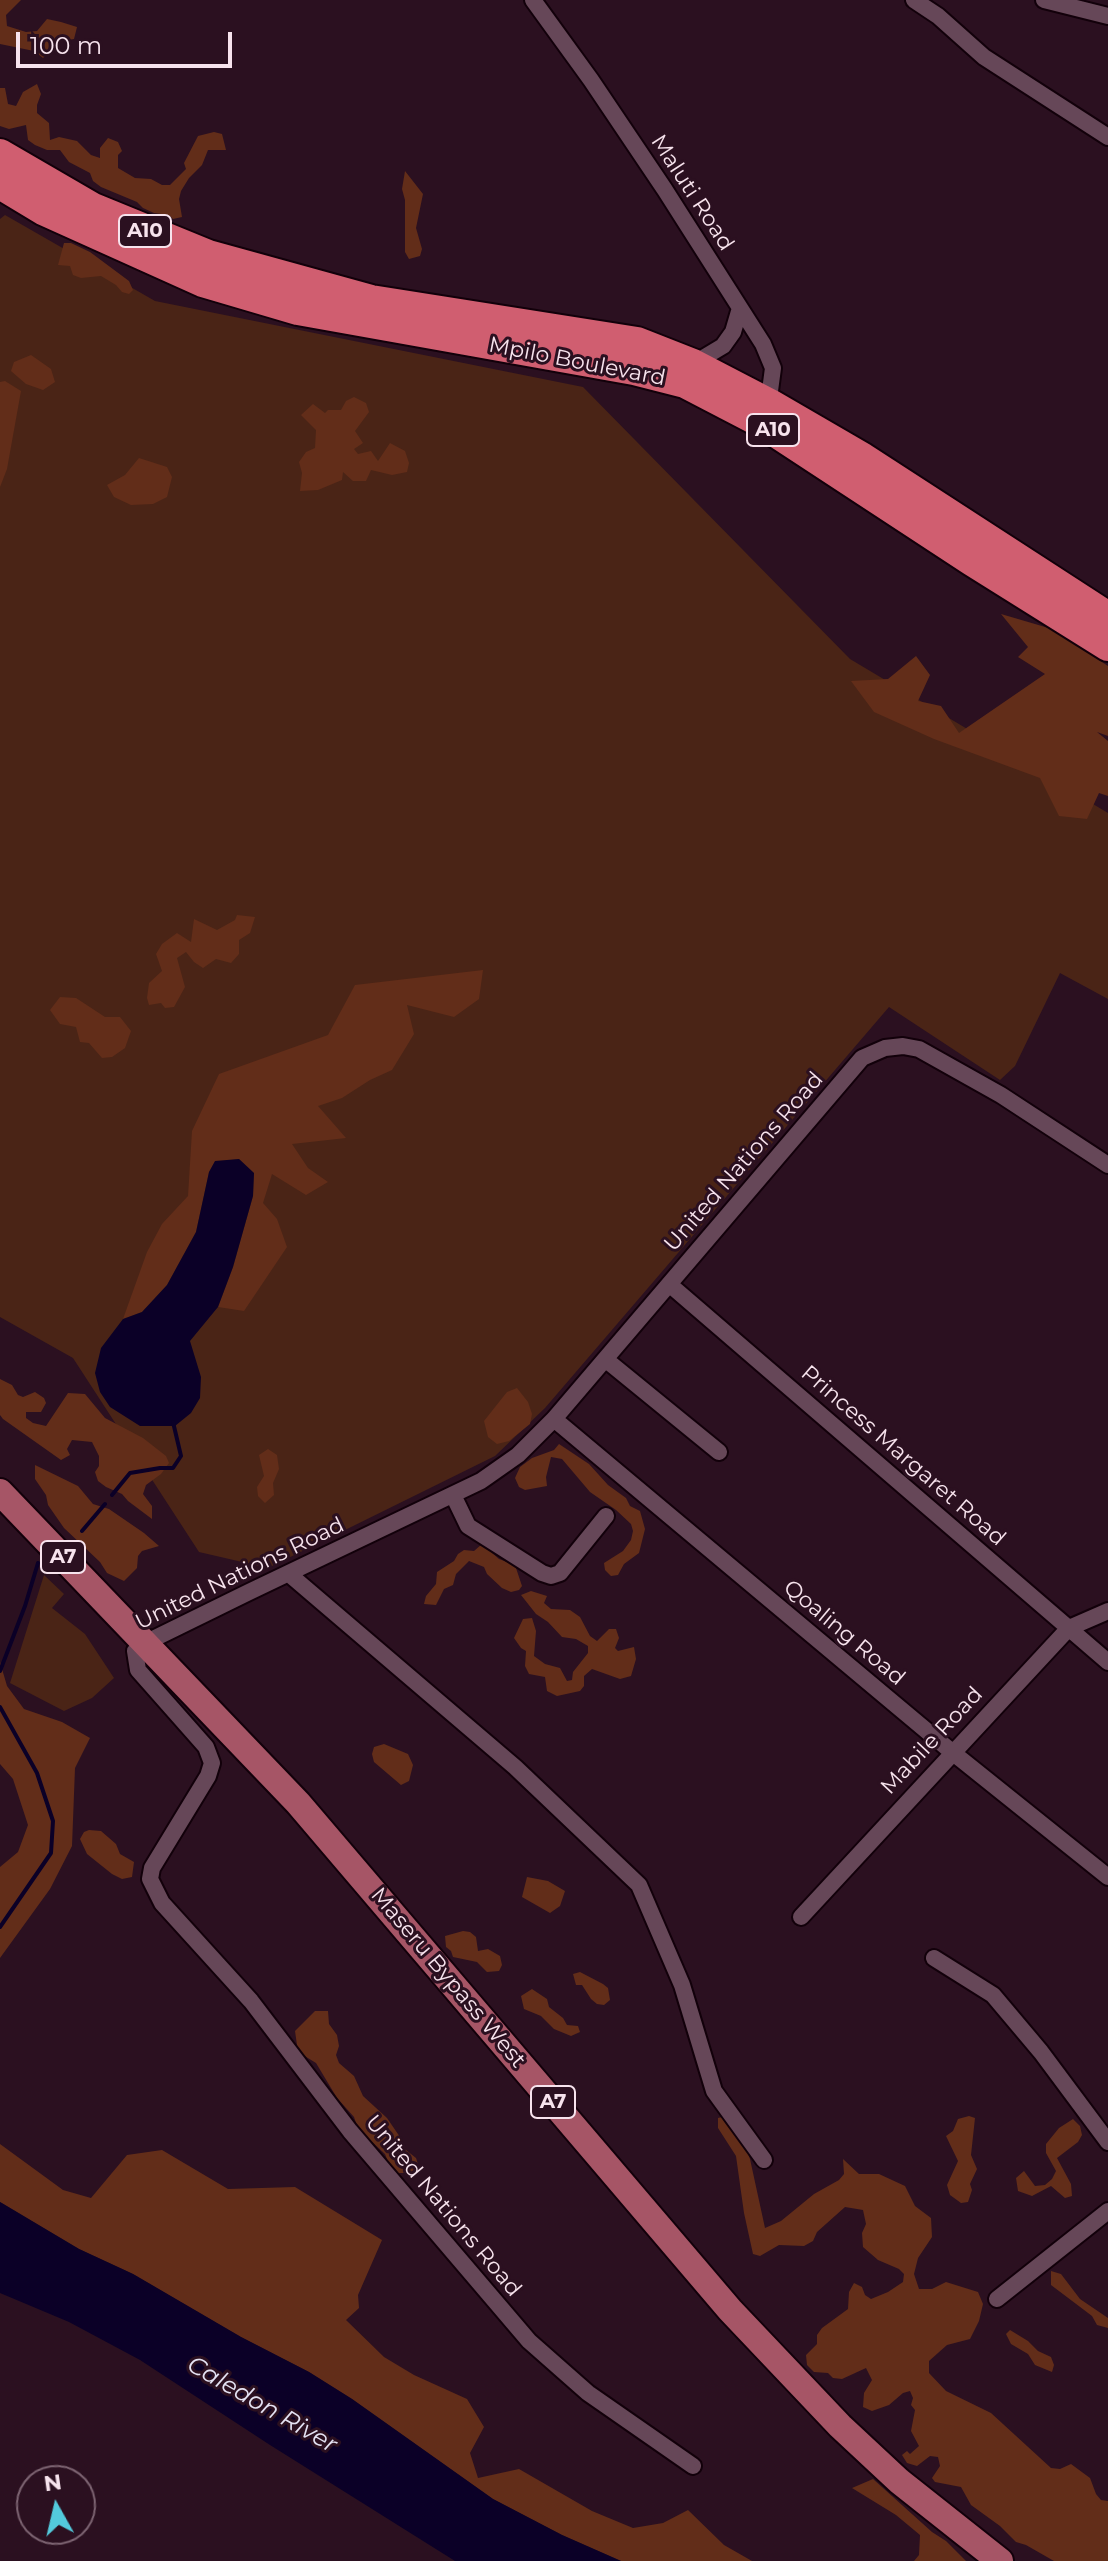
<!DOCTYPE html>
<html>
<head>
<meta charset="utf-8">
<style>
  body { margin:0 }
  #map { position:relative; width:1108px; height:2561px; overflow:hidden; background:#2b1020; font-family:Montserrat,sans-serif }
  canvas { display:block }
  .north { position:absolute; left:16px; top:2465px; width:80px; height:80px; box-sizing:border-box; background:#2b1020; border:2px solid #7d6472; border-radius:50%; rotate:352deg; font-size:22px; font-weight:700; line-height:32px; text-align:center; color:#f7e3ed }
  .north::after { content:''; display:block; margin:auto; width:28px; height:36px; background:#53cadc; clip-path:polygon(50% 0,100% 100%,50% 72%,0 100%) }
  .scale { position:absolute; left:16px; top:32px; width:216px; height:36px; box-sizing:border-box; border:4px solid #f7e3ed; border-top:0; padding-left:10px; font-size:24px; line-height:28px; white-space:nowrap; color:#f7e3ed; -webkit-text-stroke:6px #2b1020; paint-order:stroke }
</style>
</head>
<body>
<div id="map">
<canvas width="1108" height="2561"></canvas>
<div class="north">N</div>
<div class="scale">100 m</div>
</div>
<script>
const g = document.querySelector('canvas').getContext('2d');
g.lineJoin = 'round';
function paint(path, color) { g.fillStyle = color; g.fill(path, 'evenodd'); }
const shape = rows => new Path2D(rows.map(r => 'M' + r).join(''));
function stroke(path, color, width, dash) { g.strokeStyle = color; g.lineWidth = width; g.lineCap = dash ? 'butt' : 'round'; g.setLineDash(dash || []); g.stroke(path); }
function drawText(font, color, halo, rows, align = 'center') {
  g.font = font + ' Montserrat,sans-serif'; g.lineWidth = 6; g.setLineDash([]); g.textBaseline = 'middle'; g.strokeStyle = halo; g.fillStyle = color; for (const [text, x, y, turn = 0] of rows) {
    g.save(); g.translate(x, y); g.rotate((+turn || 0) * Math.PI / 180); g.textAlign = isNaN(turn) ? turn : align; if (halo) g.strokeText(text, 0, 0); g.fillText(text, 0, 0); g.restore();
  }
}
paint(shape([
  [5,215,155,301,583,387,850,659,1108,813,1108,999,1060,973,1015,1066,1000,1080,889,1007,545,1408,495,1456,268,1568,199,1552,73,1358,0,1317,0,219],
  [44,1575,64,1594,52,1608,85,1634,114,1678,92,1698,64,1711,10,1683]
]), '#4a2416');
paint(shape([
  [0,0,21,0,6,15,7,26,26,32,37,31,47,19,61,22,77,27,74,39,62,41,43,58,34,51,0,44],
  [37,84,41,94,37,105,37,113,49,123,50,140,59,137,77,141,91,155,100,158,100,148,108,138,118,142,122,151,118,155,118,168,135,178,151,179,162,185,170,185,186,169,184,163,198,136,214,132,222,134,226,150,208,150,202,165,189,178,181,191,179,199,182,217,173,219,169,215,154,213,143,208,137,202,101,187,93,181,90,173,69,162,60,150,47,150,35,145,28,140,26,125,9,129,0,126,0,88,5,88,8,104,16,106,23,92],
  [405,171,423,194,416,228,422,249,420,256,409,259,405,252,405,200,402,189],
  [64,243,71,243,90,252,129,281,133,290,129,294,122,292,116,285,101,276,81,278,73,275,70,266,58,265],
  [31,355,51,369,55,382,43,390,26,384,11,371,14,362],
  [5,381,21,391,7,469,0,487,0,382],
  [354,397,366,403,369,412,355,431,363,443,354,449,358,454,371,451,378,461,390,443,405,451,409,463,407,472,392,475,371,470,366,481,353,481,343,472,342,480,318,490,300,491,302,473,299,462,306,452,315,448,316,430,301,415,313,404,325,413,328,410,341,410,346,401],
  [139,458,167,467,172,477,167,497,153,504,131,505,114,497,107,485,125,475],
  [1001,614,1052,629,1108,666,1108,736,1097,732,1108,741,1108,796,1099,793,1087,819,1059,816,1040,778,934,739,874,712,851,681,888,679,916,656,930,675,918,701,941,706,959,733,1045,674,1018,657,1028,647],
  [237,915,255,917,250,933,239,940,239,954,231,963,216,959,203,968,194,962,186,952,177,958,185,987,174,1007,165,1008,161,1003,149,1005,147,998,149,983,162,971,156,954,162,944,177,933,191,942,194,919,217,930,235,920],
  [483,970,479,999,454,1017,407,1005,414,1034,392,1070,370,1080,342,1098,318,1106,346,1138,292,1144,308,1168,328,1182,306,1195,272,1174,263,1203,277,1219,287,1247,244,1311,218,1307,233,1267,253,1196,254,1173,239,1159,215,1162,209,1172,196,1232,167,1285,142,1312,123,1319,147,1252,162,1224,188,1196,192,1131,219,1074,328,1035,355,985],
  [60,997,76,998,105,1017,120,1017,131,1031,125,1048,112,1057,102,1058,89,1043,80,1042,76,1027,60,1024,50,1010],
  [0,1379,12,1385,18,1395,23,1397,35,1392,44,1398,46,1403,41,1412,26,1412,26,1418,33,1423,46,1426,68,1393,85,1394,105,1418,143,1438,166,1456,169,1463,161,1474,146,1485,143,1494,152,1506,152,1519,128,1501,122,1494,106,1487,98,1481,95,1472,99,1466,99,1456,92,1442,72,1440,67,1449,70,1455,61,1460,3,1419,0,1415],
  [517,1388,528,1402,532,1414,530,1424,509,1441,497,1444,488,1437,484,1421,507,1392],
  [559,1444,589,1464,608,1485,626,1498,630,1506,640,1511,645,1529,639,1553,624,1564,618,1575,611,1576,605,1570,604,1563,623,1551,631,1540,633,1531,631,1524,616,1510,590,1492,562,1459,551,1457,546,1477,547,1486,525,1490,519,1487,515,1478,520,1467,532,1458,554,1450],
  [268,1449,277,1455,279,1469,273,1483,274,1495,265,1503,258,1496,257,1487,264,1476,259,1455],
  [35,1465,78,1486,93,1504,109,1509,144,1533,159,1546,142,1551,138,1556,137,1568,124,1581,107,1573,100,1562,64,1528,48,1505,46,1495,35,1479],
  [482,1544,499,1559,515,1565,522,1586,519,1590,511,1592,502,1588,487,1574,484,1567,469,1561,456,1574,453,1585,444,1589,436,1605,424,1604,426,1596,436,1584,437,1572,454,1561,458,1554,464,1550,474,1551],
  [531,1591,547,1596,544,1603,551,1609,570,1610,580,1617,590,1636,597,1641,609,1629,616,1629,619,1638,615,1648,618,1651,634,1647,636,1659,631,1676,620,1679,592,1669,584,1676,584,1686,580,1691,557,1696,547,1691,545,1677,529,1674,525,1666,526,1651,521,1648,514,1638,523,1619,532,1618,536,1631,534,1656,545,1664,560,1668,567,1681,572,1680,573,1672,588,1653,588,1646,576,1639,562,1637,548,1622,536,1614,521,1595],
  [0,1662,7,1686,24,1709,62,1722,90,1738,75,1768,72,1846,50,1889,0,1958,0,1867,18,1852,28,1825,13,1779,0,1764],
  [384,1744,408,1754,413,1765,409,1781,401,1785,374,1762,372,1754,374,1747],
  [89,1830,101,1831,116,1844,120,1854,134,1862,132,1877,122,1879,112,1874,87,1854,80,1839,84,1832],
  [527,1877,548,1881,565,1891,560,1906,550,1913,522,1897],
  [463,1931,470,1932,476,1937,478,1951,488,1949,500,1956,502,1965,499,1971,487,1972,477,1962,453,1957,451,1951,446,1947,445,1936],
  [580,1972,603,1984,608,1988,610,2000,604,2005,597,2004,591,1999,582,1985,576,1985,573,1974],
  [532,1989,547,1999,549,2007,563,2018,567,2025,578,2026,580,2032,571,2036,554,2029,541,2016,524,2009,521,1996],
  [315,2011,328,2011,329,2024,337,2035,339,2046,336,2055,339,2063,354,2076,363,2096,387,2118,400,2137,401,2146,416,2158,419,2167,411,2173,398,2173,389,2164,385,2154,358,2129,354,2117,337,2098,316,2063,298,2052,295,2031],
  [726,2116,745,2145,750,2159,765,2228,781,2221,814,2194,839,2180,844,2174,843,2159,859,2174,879,2174,905,2186,915,2206,931,2218,932,2237,918,2258,914,2274,919,2289,932,2289,946,2282,978,2292,983,2304,979,2321,970,2339,947,2345,929,2361,929,2373,946,2391,991,2413,1051,2468,1060,2469,1071,2464,1090,2478,1096,2494,1101,2500,1108,2501,1108,2561,1054,2561,1026,2545,1016,2542,1000,2526,971,2505,961,2487,935,2482,932,2478,940,2466,938,2457,930,2456,917,2466,907,2463,902,2455,907,2451,910,2454,919,2446,911,2431,915,2410,911,2405,913,2398,910,2391,903,2393,889,2405,872,2411,863,2407,864,2393,872,2380,866,2368,842,2379,833,2378,828,2373,814,2372,807,2365,806,2355,817,2344,817,2335,822,2328,848,2309,849,2292,854,2283,862,2287,865,2295,871,2299,888,2292,903,2282,904,2274,899,2269,878,2260,863,2247,862,2233,866,2224,863,2210,845,2207,817,2232,813,2241,804,2246,779,2245,760,2256,753,2254,744,2213,736,2156,718,2128,718,2118],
  [969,2116,975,2118,971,2155,977,2169,970,2184,972,2190,968,2202,961,2203,950,2195,947,2185,958,2161,946,2136,953,2131,958,2119],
  [1073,2119,1080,2126,1082,2135,1078,2142,1057,2158,1071,2184,1072,2196,1065,2198,1051,2186,1032,2196,1018,2191,1016,2178,1024,2171,1035,2186,1045,2185,1052,2179,1056,2171,1046,2153,1046,2144,1059,2128],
  [0,2144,63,2190,91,2198,127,2155,162,2150,228,2189,295,2187,382,2240,358,2295,359,2308,346,2320,384,2357,414,2375,467,2399,484,2427,470,2453,478,2478,519,2469,592,2511,633,2528,663,2523,688,2510,724,2545,752,2561,621,2561,562,2535,493,2499,352,2399,309,2372,241,2337,133,2274,79,2249,0,2202],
  [1051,2271,1061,2274,1080,2299,1108,2318,1108,2328,1097,2325,1092,2316,1051,2285],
  [1010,2330,1028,2341,1038,2351,1051,2357,1054,2365,1052,2372,1035,2365,1028,2354,1011,2344,1006,2334],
  [873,2479,932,2532,946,2541,966,2561,914,2561,919,2555,920,2535,896,2515,852,2488]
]), '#622d19');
paint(shape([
  [239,1159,254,1173,253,1196,233,1267,218,1307,190,1341,201,1377,200,1398,191,1413,175,1426,140,1426,110,1407,100,1392,95,1373,101,1348,123,1319,142,1312,167,1285,196,1232,209,1172,215,1161],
  [0,2202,79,2249,133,2274,241,2337,309,2372,352,2399,493,2499,562,2535,621,2561,455,2561,270,2445,140,2360,69,2322,0,2293]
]), '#0b0027');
stroke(shape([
  [112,1495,130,1473,160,1468,173,1468,181,1456,173,1422],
  [82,1531,105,1504],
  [0,1671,25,1606,38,1563],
  [0,1707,37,1773,53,1821,51,1853,0,1927]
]), '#0b0027', 4);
const street = shape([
  [533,0,591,80,665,190,763,344,773,368,768,406],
  [914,0,938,16,984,57,1108,137],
  [1044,0,1108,16],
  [693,364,723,346,733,332,740,308],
  [669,1284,1108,1662],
  [605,1359,719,1452],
  [554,1419,952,1752,1108,1877],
  [453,1495,468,1526,542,1573,551,1576,560,1573,606,1516],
  [289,1574,515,1767,639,1885,682,1985,714,2091,764,2160],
  [801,1917,1069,1628,1108,1611],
  [934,1958,993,1995,1041,2052,1108,2142],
  [997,2299,1108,2211],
  [693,2466,588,2393,529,2341,350,2131,251,2001,162,1903,150,1879,152,1868,208,1776,212,1763,206,1747,138,1670,135,1651,143,1644,249,1592,481,1481,518,1455,554,1419,862,1058,885,1048,903,1046,919,1049,1001,1095,1108,1165]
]);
const primary = shape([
  [0,1492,298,1803,730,2310,840,2426,899,2481,1000,2561]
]);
const highway = shape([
  [0,154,93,208,208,255,371,300,637,342,693,364,770,404,863,458,1108,617],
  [0,184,43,210,203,282,298,310,634,370,685,383,760,422,972,561,1108,646]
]);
stroke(street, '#12000a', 20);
stroke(primary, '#12000a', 30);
stroke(highway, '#12000a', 34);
stroke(street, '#664758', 16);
stroke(primary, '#a65566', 26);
stroke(highway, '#d05e70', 30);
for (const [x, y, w] of [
  [145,231,52],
  [773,430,52],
  [63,1557,44],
  [553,2102,44]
]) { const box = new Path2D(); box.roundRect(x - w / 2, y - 16, w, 32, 6); g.fillStyle = '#2b1020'; g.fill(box); stroke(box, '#f7e3ed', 2); }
drawText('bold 20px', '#f7e3ed', null, [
  ["A10",145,231],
  ["A10",773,430],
  ["A7",63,1557],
  ["A7",553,2102]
]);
drawText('22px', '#f7e3ed', '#2b1020', [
  ["Maluti Road",692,193,57],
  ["Mpilo Boulevard",577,362,11],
  ["United Nations Road",744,1162,-49],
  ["Princess Margaret Road",903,1456,41],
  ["United Nations Road",240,1574,-26],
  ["Qoaling Road",844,1633,40],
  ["Mabile Road",932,1741,-47],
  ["Maseru Bypass West",448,1978,50],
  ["United Nations Road",443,2206,50]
]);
drawText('italic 24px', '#e4e2f3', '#2b1020', [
  ["Caledon River",262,2405,30]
]);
</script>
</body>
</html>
